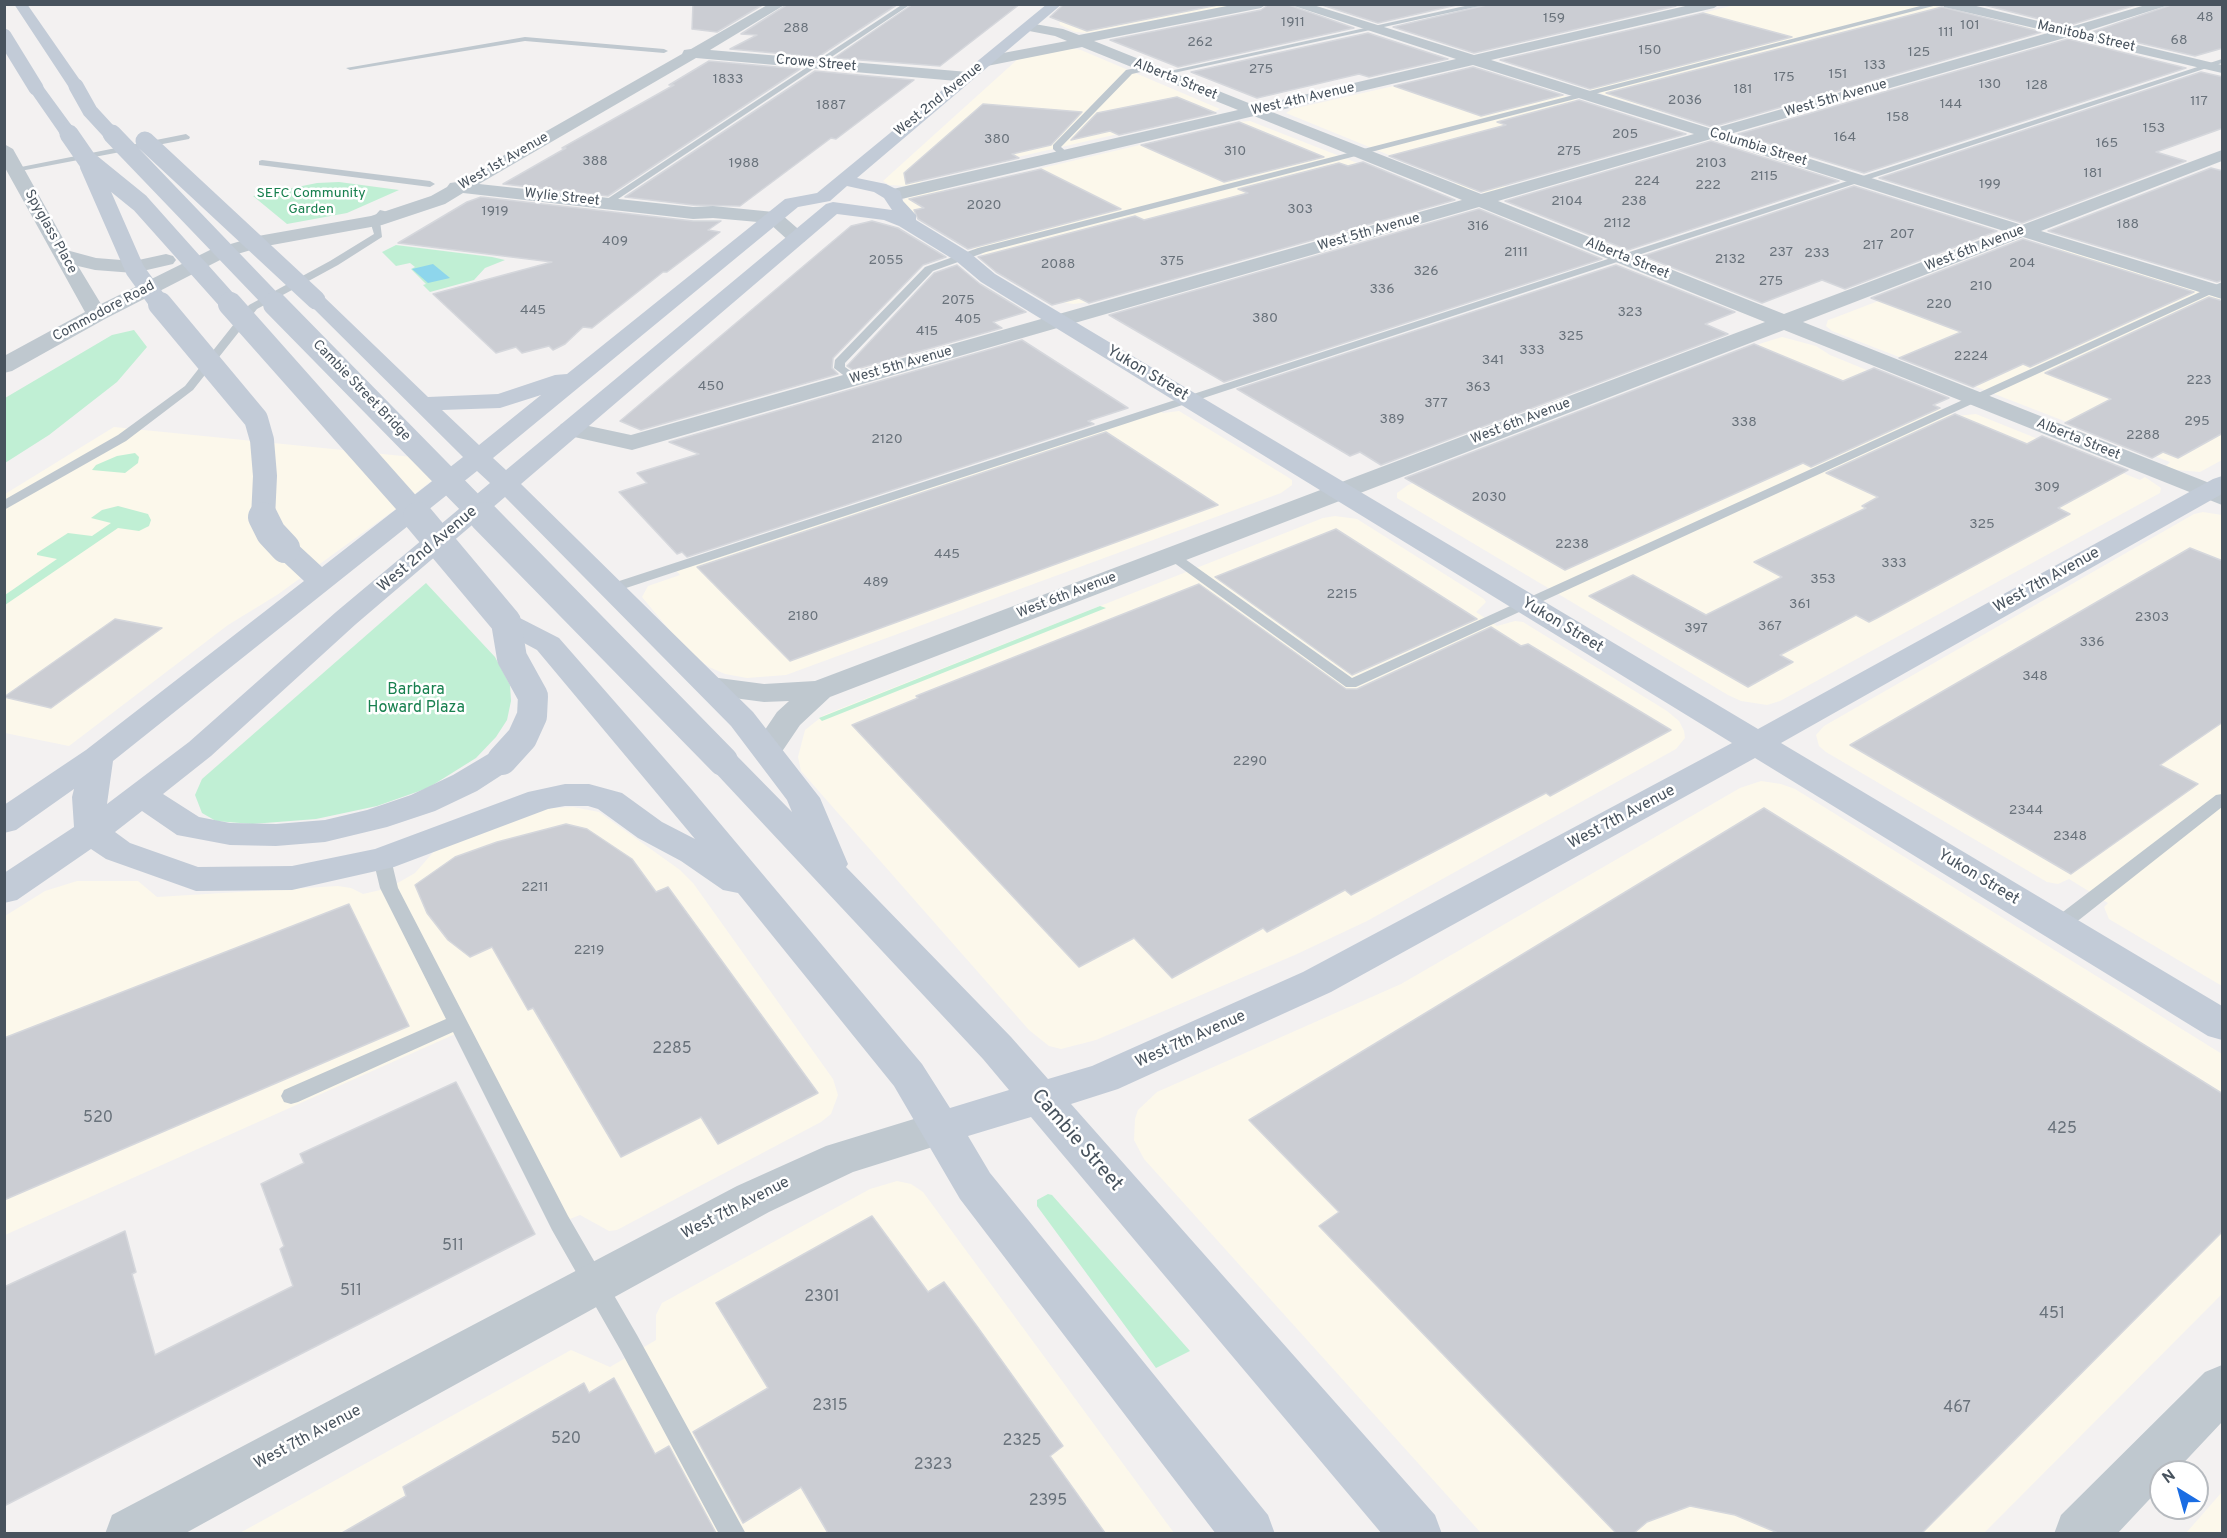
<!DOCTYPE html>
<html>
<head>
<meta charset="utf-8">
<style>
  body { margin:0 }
  #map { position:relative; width:2227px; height:1538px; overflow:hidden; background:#f3f1f1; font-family:Overpass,sans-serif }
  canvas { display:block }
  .frame { position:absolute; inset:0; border:6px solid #48535e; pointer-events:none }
  .north { position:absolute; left:2149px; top:1460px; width:60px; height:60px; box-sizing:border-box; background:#fff; border:2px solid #b6babf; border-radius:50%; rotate:323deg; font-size:16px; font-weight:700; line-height:24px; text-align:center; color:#48535e }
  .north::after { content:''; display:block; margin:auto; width:21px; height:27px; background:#1b6de3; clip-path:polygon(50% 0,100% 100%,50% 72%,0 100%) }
</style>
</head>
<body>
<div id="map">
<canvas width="2227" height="1538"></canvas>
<div class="frame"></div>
<div class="north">N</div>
</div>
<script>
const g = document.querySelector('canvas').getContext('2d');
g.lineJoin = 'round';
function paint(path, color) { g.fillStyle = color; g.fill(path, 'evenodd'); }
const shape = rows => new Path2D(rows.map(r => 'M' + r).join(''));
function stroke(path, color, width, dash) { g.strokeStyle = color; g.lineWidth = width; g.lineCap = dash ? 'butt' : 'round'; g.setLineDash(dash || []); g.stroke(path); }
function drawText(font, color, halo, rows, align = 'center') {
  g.font = font + ' Overpass,sans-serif'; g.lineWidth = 5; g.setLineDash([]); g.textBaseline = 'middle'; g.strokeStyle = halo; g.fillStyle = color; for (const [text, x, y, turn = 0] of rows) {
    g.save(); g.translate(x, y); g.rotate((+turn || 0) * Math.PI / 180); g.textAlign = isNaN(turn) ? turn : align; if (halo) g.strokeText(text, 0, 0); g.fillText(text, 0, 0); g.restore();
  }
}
paint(shape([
  [1739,4,1931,5,2034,29,2039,32,1701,123,1611,97,1506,61],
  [1081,5,1233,5,1088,33,1075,32,1060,25,1059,23],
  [1071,48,1081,50,1220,109,1214,112,926,178,920,183,906,186,889,185,883,181,1019,58],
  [1469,69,1486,71,1672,130,1506,185,1504,189,1484,193,1458,187,1455,182,1286,113,1292,109],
  [1250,121,1429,191,1091,302,1073,304,1061,302,903,207,901,202,906,198,937,190,949,190,1237,122],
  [2019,247,2065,250,2222,299,2222,460,2200,472,2177,470,2166,466,2170,462,1832,331,1826,326,1828,320,1834,318],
  [1782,337,1816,346,1830,355,1935,398,1938,401,1935,407,1956,416,1976,414,2140,480,2145,477,2161,488,2160,493,1780,701,1767,705,1741,701,1728,695,1397,498,1397,493,1408,485,1757,349,1759,344],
  [1156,409,1163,413,1179,411,1286,476,1292,480,1292,485,1281,493,786,675,747,678,725,674,709,667,687,651,642,597,648,586,680,575,674,568],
  [114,427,442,460,449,467,393,511,277,595,228,625,69,746,5,733,5,494],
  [2203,512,2222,515,2222,986,2109,919,2104,907,2108,903,2069,879,2058,884,2047,882,1826,752,1819,746,1816,735,1824,726,2194,514],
  [1335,516,1357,519,1484,599,1486,602,1476,612,1497,626,1515,621,1523,622,1667,711,1679,721,1684,731,1685,738,1676,749,1367,921,1297,954,1096,1040,1061,1049,1049,1046,1029,1030,801,771,798,757,805,730,824,715,1323,518],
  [1761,781,1781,784,1795,789,2222,1054,2222,1294,1984,1533,1481,1533,1144,1159,1134,1140,1135,1119,1138,1110,1157,1092,1401,984,1740,788],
  [573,807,599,812,680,870,693,883,833,1079,838,1095,831,1114,821,1122,617,1230,609,1231,580,1215,560,1223,462,1031,5,1235,5,916,45,891,77,881,138,881,157,897,338,886,351,888,363,894,389,888,415,873,437,848,537,809],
  [897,1181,911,1184,923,1192,1174,1533,238,1534,571,1350,610,1367,656,1340,656,1315,662,1303,870,1189],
  [2222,1492,2222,1533,2186,1533]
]), '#fcf8eb');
paint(shape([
  [339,182,399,190,347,213,287,224,253,196,317,183],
  [396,245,492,257,505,260,485,268,474,280,430,292,423,285,426,284,411,269,415,267,410,263,396,266,382,252],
  [134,330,147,347,117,382,49,435,5,463,5,398,112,335],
  [135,453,139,457,138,463,125,473,92,470,96,465,117,456],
  [118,506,148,514,151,520,149,526,139,531,118,528,5,605,5,595,57,559,37,555,37,553,68,533,92,536,111,523,91,518,102,510],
  [426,583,495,657,510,685,511,701,507,720,496,737,476,758,428,788,377,806,316,819,252,824,216,821,202,813,195,795,202,779],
  [1100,606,1106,608,822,721,819,718],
  [1048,1194,1052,1195,1190,1351,1156,1368,1037,1206,1037,1200]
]), '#c0efd4');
paint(shape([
  [433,264,450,278,428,283,412,269]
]), '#8ed6ec');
const building = shape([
  [693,4,764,4,717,32,692,29,693,4],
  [788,4,898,4,818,57,730,49,757,35,741,34,788,4],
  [913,4,1020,4,940,66,834,58,913,4],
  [1064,4,1223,4,1087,31,1050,17,1064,4],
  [1269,4,1286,4,1354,28,1178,67,1110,40,1261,10,1269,4],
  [1319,4,1461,4,1378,23,1319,4],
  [1491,4,1671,4,1676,6,1474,53,1393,27,1491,4],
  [1980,4,2139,4,2067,26,1980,4],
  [2174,4,2223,4,2223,48,2195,56,2092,32,2174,4],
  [1942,7,2042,32,1712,127,1606,93,1942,7],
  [1703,13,1792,37,1590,89,1500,60,1703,13],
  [1368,33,1448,59,1369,77,1359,74,1257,98,1191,72,1368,33],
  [2068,39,2186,68,1864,173,1738,134,2068,39],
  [709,61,800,69,608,196,503,184,566,148,562,148,674,85,669,85,709,61],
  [1473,67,1563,95,1481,116,1394,86,1473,67],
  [815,71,914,80,836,139,831,138,740,206,693,205,625,197,815,71],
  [2201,72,2223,77,2223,128,2156,152,2186,161,2022,223,1879,178,2201,72],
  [1177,97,1216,113,1119,135,1110,131,1071,140,1097,113,1177,97],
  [1579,100,1686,134,1481,192,1389,156,1506,125,1497,122,1579,100],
  [983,104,1082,112,1051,145,1012,154,1019,158,906,184,904,173,983,104],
  [1239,122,1324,157,1224,182,1141,145,1239,122],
  [1711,141,1839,181,1628,250,1505,201,1711,141],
  [1363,162,1455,200,1089,303,1079,298,1052,305,996,272,978,257,1135,216,1144,220,1248,193,1238,189,1339,163,1348,166,1363,162],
  [2211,168,2223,171,2223,280,2217,282,2048,231,2211,168],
  [1041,169,1121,209,968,249,918,219,914,210,924,208,909,199,1041,169],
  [1854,186,1997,231,1845,289,1822,280,1762,303,1643,256,1854,186],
  [481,197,693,221,721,221,708,230,720,232,667,272,663,272,592,328,583,327,565,344,553,350,549,346,522,353,516,347,496,353,433,294,552,262,398,243,467,202,481,197],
  [1479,209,1602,259,1224,382,1109,315,1479,209],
  [872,221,898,228,946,257,923,265,833,358,832,368,838,374,641,430,620,421,851,226,872,221],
  [2023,239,2194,292,2030,367,2023,364,1973,387,1899,358,1961,332,1871,298,2023,239],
  [957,265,980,284,1026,312,993,322,1002,328,853,370,847,366,934,273,957,265],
  [1616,265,1735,312,1705,324,1728,334,1381,465,1360,452,1350,456,1237,389,1616,265],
  [2209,297,2223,301,2223,433,2178,458,2163,452,2152,458,2065,423,2111,399,2045,373,2209,297],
  [1022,340,1128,408,1088,421,1094,424,687,557,682,552,677,554,619,492,647,483,637,473,699,454,669,442,1022,340],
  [1754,344,1843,381,1874,368,1949,398,1933,405,1940,408,1811,467,1803,463,1565,570,1405,478,1754,344],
  [1955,414,2027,444,2042,436,2128,470,2058,508,2070,514,1877,618,1869,622,1856,615,1780,655,1793,662,1748,687,1589,596,1633,575,1706,615,1782,577,1754,562,1866,508,1862,506,1878,497,1826,473,1955,414],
  [1106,432,1218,505,790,661,697,567,1106,432],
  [1336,529,1477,619,1352,675,1215,577,1336,529],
  [2190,548,2223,561,2223,722,2160,765,2198,784,2071,874,1850,745,2190,548],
  [1199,584,1346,689,1357,689,1491,627,1521,646,1528,644,1671,730,1550,796,1546,793,1351,895,1345,890,1267,932,1263,928,1172,978,1134,938,1079,967,852,725,918,698,916,696,1199,584],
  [115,619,162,628,51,708,4,697,115,619],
  [1764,808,2223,1094,2223,1231,1922,1533,1778,1533,1735,1515,1690,1506,1647,1522,1634,1533,1616,1533,1319,1226,1339,1212,1249,1120,1764,808],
  [566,824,587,829,632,859,656,892,668,887,818,1093,718,1144,701,1117,621,1157,533,1008,528,1010,492,947,470,957,448,940,427,913,415,885,455,857,497,842,566,824],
  [349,904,409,1026,4,1200,4,1038,349,904],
  [456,1082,535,1234,4,1506,4,1287,125,1231,136,1272,132,1274,155,1355,293,1286,280,1249,284,1246,261,1184,304,1163,300,1154,456,1082],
  [872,1216,928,1292,944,1282,976,1325,1063,1446,1050,1456,1105,1533,828,1533,801,1487,743,1523,693,1432,768,1388,716,1303,872,1216],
  [614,1378,655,1454,669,1446,716,1533,342,1533,406,1496,403,1487,584,1383,589,1393,614,1378]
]);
paint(building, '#cbcdd3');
stroke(building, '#d5d7dc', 1.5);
paint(shape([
  [903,4,911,4,609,205,601,203,903,4],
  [1474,4,1489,4,1160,76,1156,74,1474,4],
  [1928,4,1941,4,986,252,933,271,845,363,845,367,859,377,859,381,851,381,834,368,835,360,925,267,978,248,1928,4],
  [525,37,664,49,668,51,664,53,525,41,350,70,346,68,525,37],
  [2222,59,2222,63,617,591,612,592,605,588,607,585,2222,59],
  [1146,66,1149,66,1149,70,1132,74,1061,147,1068,153,1068,157,1062,157,1053,149,1053,145,1126,70,1146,66],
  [186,134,190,137,189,139,15,172,11,169,186,134],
  [262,160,430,181,435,184,430,187,259,165,259,161,262,160],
  [380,210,388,212,380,221,382,237,338,265,257,309,193,390,126,441,4,510,4,500,118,435,185,386,249,305,330,261,374,234,370,221,380,210],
  [2222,282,2222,289,1356,687,1346,687,1166,557,1168,554,1178,554,1352,678,2222,282],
  [2222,794,2222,807,2065,931,2058,933,2051,931,2049,926,2051,921,2216,795,2222,794],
  [382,853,388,855,391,859,398,888,568,1216,637,1335,746,1534,719,1534,621,1351,552,1230,453,1032,298,1102,291,1104,284,1102,281,1096,284,1090,446,1019,380,888,373,859,376,855,382,853]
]), '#bfc8cf');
paint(shape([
  [769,4,786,4,710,50,968,72,976,77,968,82,696,58,479,184,693,207,713,206,774,212,781,214,804,234,807,238,804,242,790,242,769,223,713,218,693,219,463,193,445,204,382,225,261,247,224,258,105,319,12,371,4,373,4,356,85,312,4,166,4,144,13,149,70,251,96,258,134,261,166,254,173,256,176,260,173,264,134,273,95,270,78,266,101,304,210,250,258,236,371,216,431,196,447,187,450,183,457,182,682,54,684,50,691,49,769,4],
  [1237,4,1267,4,1261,8,1094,41,1256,106,1456,59,1288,4,1310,4,1474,55,1694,4,1720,4,1714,8,1491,60,1712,129,2051,32,1944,7,1943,4,1968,4,2067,28,2149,4,2172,4,2084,32,2222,65,2222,73,2068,37,1730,134,2022,225,2222,150,2222,161,2041,231,2222,286,2222,299,2023,237,1803,322,2222,488,2222,505,1784,330,830,697,800,725,779,756,768,759,757,756,752,749,777,712,789,701,764,702,711,695,700,693,696,686,700,679,711,677,764,684,815,681,1765,322,1479,207,632,450,561,434,558,429,561,424,570,422,631,435,1462,200,1254,116,893,201,886,199,884,195,886,191,893,189,1238,110,1082,47,987,66,979,61,987,56,1067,41,1055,36,1024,30,1022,27,1024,24,1029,23,1063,29,1079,35,1237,4],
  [1473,65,1694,134,1481,194,1272,112,1473,65],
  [1711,139,2004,231,1784,314,1498,201,1711,139],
  [940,1111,955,1116,961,1128,955,1140,853,1172,769,1212,184,1534,105,1534,112,1515,737,1186,826,1146,940,1111],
  [2222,1365,2222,1422,2175,1472,2161,1472,2161,1487,2117,1534,2054,1534,2061,1515,2205,1372,2222,1365]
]), '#bfc8cf');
paint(shape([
  [14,4,27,4,84,86,82,89,70,89,14,4],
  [1047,4,1062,4,857,178,886,184,900,191,903,201,916,215,916,220,970,253,995,274,1758,729,2213,479,2222,476,2222,494,1781,743,2222,1006,2222,1040,2208,1036,1755,758,1331,992,1118,1089,1071,1104,1435,1515,1442,1534,1382,1534,1031,1117,968,1136,990,1173,1268,1515,1275,1534,1216,1534,960,1199,894,1086,738,893,723,890,681,861,638,838,598,809,588,806,565,806,548,809,394,867,292,890,196,891,106,859,91,849,17,900,4,903,4,873,74,827,72,797,74,789,16,830,4,833,4,805,86,750,304,581,275,554,271,548,275,542,285,540,295,542,322,567,463,457,309,304,305,300,309,296,316,294,323,296,428,397,498,394,555,375,567,374,785,199,817,193,1047,4],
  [847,186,874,192,884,198,892,210,833,202,826,204,506,470,493,458,798,207,830,201,847,186],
  [837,214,884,220,899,226,956,261,981,282,1732,743,1303,972,1092,1066,1048,1079,1011,1037,846,867,848,864,820,798,753,712,521,484,837,214],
  [541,395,479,445,442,410,500,408,541,395],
  [477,471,490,483,336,612,189,742,107,804,113,761,477,471],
  [505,497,731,726,787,800,792,812,735,754,723,751,711,754,707,761,711,768,983,1059,1009,1090,950,1108,922,1064,692,790,559,638,516,616,506,613,496,616,491,622,496,628,537,650,695,839,662,822,622,793,589,784,565,784,528,792,375,849,292,866,198,867,130,843,115,832,142,811,177,835,230,845,276,846,325,842,387,827,435,811,477,791,514,767,518,760,514,753,502,750,490,753,453,775,411,795,367,810,325,820,276,824,230,823,199,817,163,794,211,756,356,624,505,497],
  [36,83,42,85,72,126,74,130,72,134,60,134,28,88,36,83]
]), '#c2cbd7');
stroke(shape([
  [4,36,36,88],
  [76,86,90,111,113,136],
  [66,130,70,136]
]), '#c2cbd7', 15);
stroke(shape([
  [69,134,87,160,140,203,232,306],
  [112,134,277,306],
  [145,141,316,300],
  [89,165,135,270,161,306]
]), '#c2cbd7', 19);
stroke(shape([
  [160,304,256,419,262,440,265,476,263,518],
  [230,304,420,518],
  [275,304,485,518]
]), '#c2cbd7', 24);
stroke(shape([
  [263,517,271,533,285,548],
  [418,517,506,622,512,658,533,696,532,716,522,738,502,760],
  [484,517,723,761]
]), '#c2cbd7', 30);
drawText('14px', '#69727b', null, [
  ["48",2205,18],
  ["159",1554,19],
  ["1911",1293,23],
  ["101",1970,26],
  ["288",796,29],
  ["111",1946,33],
  ["68",2179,41],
  ["262",1200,43],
  ["150",1650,51],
  ["125",1919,53],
  ["133",1875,66],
  ["275",1261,70],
  ["151",1838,75],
  ["175",1784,78],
  ["1833",728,80],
  ["130",1990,85],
  ["128",2037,86],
  ["181",1743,90],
  ["2036",1685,101],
  ["117",2199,102],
  ["144",1951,105],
  ["1887",831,106],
  ["158",1898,118],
  ["153",2154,129],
  ["205",1625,135],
  ["164",1845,138],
  ["380",997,140],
  ["165",2107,144],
  ["310",1235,152],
  ["275",1569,152],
  ["388",595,162],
  ["1988",744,164],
  ["2103",1711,164],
  ["181",2093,174],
  ["2115",1764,177],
  ["224",1647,182],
  ["199",1990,185],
  ["222",1708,186],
  ["2104",1567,202],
  ["238",1634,202],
  ["2020",984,206],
  ["303",1300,210],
  ["1919",495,212],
  ["2112",1617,224],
  ["188",2128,225],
  ["316",1478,227],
  ["207",1902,235],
  ["409",615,242],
  ["217",1873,246],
  ["2111",1516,253],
  ["237",1781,253],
  ["233",1817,254],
  ["2132",1730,260],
  ["2055",886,261],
  ["375",1172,262],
  ["204",2022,264],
  ["2088",1058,265],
  ["326",1426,272],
  ["275",1771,282],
  ["210",1981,287],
  ["336",1382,290],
  ["2075",958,301],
  ["220",1939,305],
  ["445",533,311],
  ["323",1630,313],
  ["380",1265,319],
  ["405",968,320],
  ["415",927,332],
  ["325",1571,337],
  ["333",1532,351],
  ["2224",1971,357],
  ["341",1493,361],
  ["223",2199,381],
  ["450",711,387],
  ["363",1478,388],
  ["377",1436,404],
  ["389",1392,420],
  ["295",2197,422],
  ["338",1744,423],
  ["2288",2143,436],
  ["2120",887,440],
  ["309",2047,488],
  ["2030",1489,498],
  ["325",1982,525],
  ["2238",1572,545],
  ["445",947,555],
  ["333",1894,564],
  ["353",1823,580],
  ["489",876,583],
  ["2215",1342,595],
  ["361",1800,605],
  ["2180",803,617],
  ["2303",2152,618],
  ["367",1770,627],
  ["397",1696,629],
  ["336",2092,643],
  ["348",2035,677],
  ["2290",1250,762],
  ["2344",2026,811],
  ["2348",2070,837],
  ["2211",535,888],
  ["2219",589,951]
]);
drawText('14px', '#48535e', '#fff', [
  ["Manitoba Street",2086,37,13],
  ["Crowe Street",816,64,5],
  ["Alberta Street",1175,80,22],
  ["West 5th Avenue",1836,99,-16],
  ["West 2nd Avenue",939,100,-39],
  ["West 4th Avenue",1303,100,-13],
  ["Columbia Street",1758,148,17],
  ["West 1st Avenue",504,162,-30],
  ["Wylie Street",562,198,6],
  ["Spyglass Place",50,232,61],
  ["West 5th Avenue",1369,233,-16],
  ["West 6th Avenue",1975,249,-21],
  ["Alberta Street",1627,259,22],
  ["Commodore Road",104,312,-28],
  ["West 5th Avenue",901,366,-16],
  ["Cambie Street Bridge",361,391,46],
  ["West 6th Avenue",1521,422,-21],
  ["Alberta Street",2078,440,22],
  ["West 6th Avenue",1067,596,-21]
]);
drawText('14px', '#18804f', '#fff', [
  ["SEFC Community",311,194],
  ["Garden",311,210]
]);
drawText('16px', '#48535e', '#fff', [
  ["Yukon Street",1147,374,31],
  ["West 2nd Avenue",428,550,-40],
  ["West 7th Avenue",2047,581,-29],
  ["Yukon Street",1562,626,31],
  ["West 7th Avenue",1622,818,-28],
  ["Yukon Street",1978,878,31],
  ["West 7th Avenue",1191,1040,-24],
  ["West 7th Avenue",736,1209,-27],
  ["West 7th Avenue",308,1438,-28]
]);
drawText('16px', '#18804f', '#fff', [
  ["Barbara",416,691],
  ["Howard Plaza",416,709]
]);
drawText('16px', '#69727b', null, [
  ["2285",672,1050],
  ["520",98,1119],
  ["425",2062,1130],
  ["511",453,1247],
  ["511",351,1292],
  ["2301",822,1298],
  ["451",2052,1315],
  ["2315",830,1407],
  ["467",1957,1409],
  ["520",566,1440],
  ["2325",1022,1442],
  ["2323",933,1466],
  ["2395",1048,1502]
]);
drawText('20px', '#48535e', '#fff', [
  ["Cambie Street",1076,1141,49]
]);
</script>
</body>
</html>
